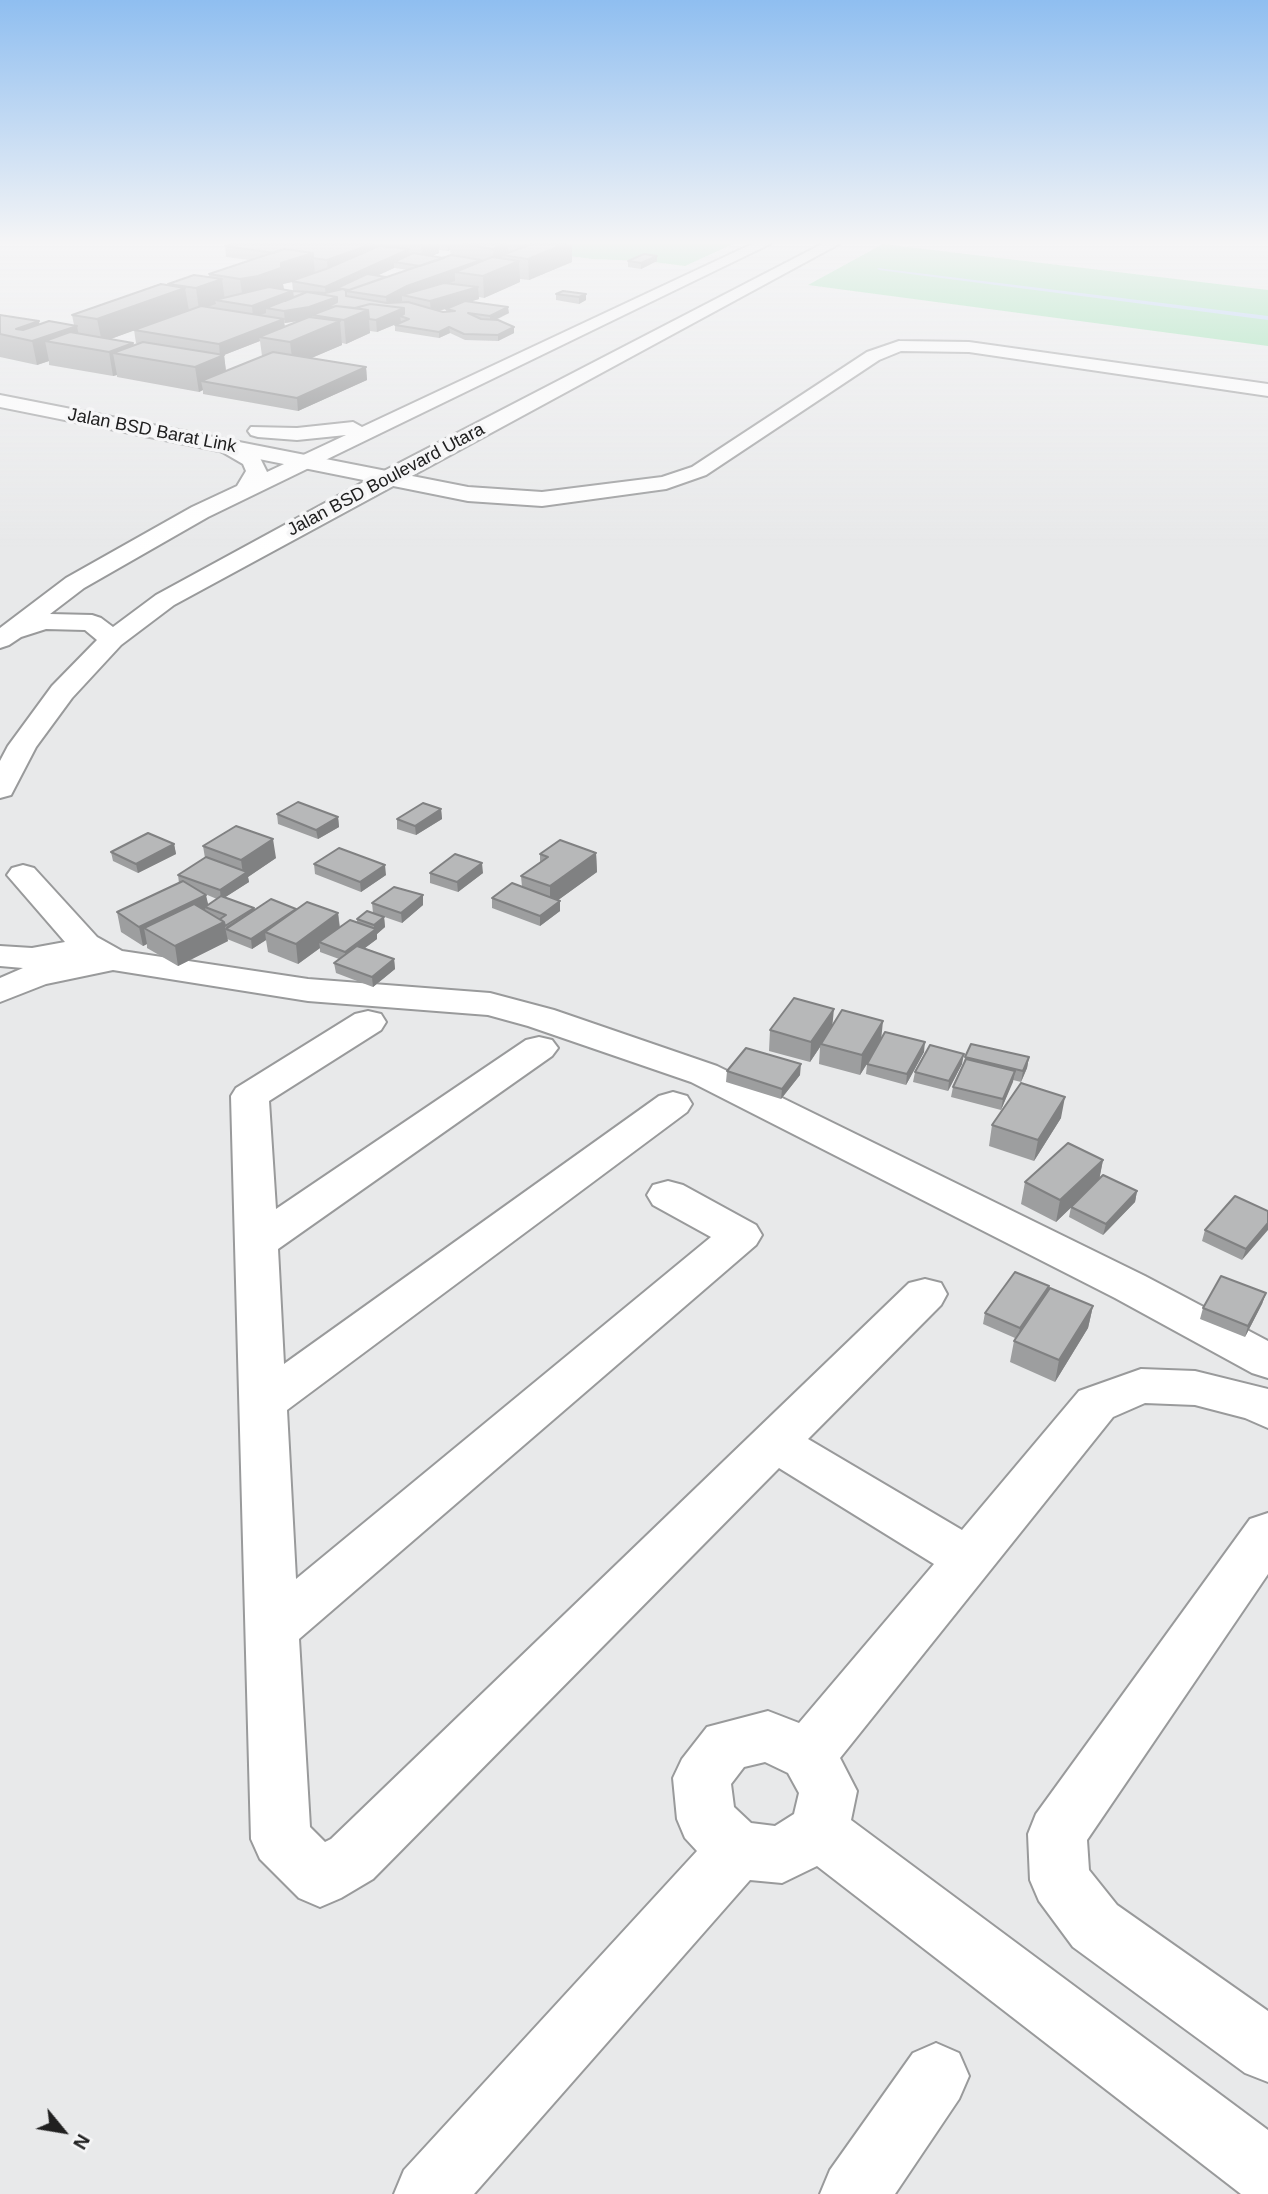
<!DOCTYPE html>
<html>
<head>
<meta charset="utf-8">
<style>
  body { margin:0 }
  #map { position:relative; width:1268px; height:2194px; overflow:hidden; background:#e8e9ea; font-family:Arial,sans-serif }
  canvas { display:block }
  .north { position:absolute; left:28px; top:2096px; width:70px; height:70px; -webkit-text-stroke:5px #f6f6f7; paint-order:stroke; rotate:120deg; font-size:19px; font-weight:700; line-height:28px; text-align:center; color:#202020 }
  .north::after { content:''; display:block; margin:auto; width:24px; height:32px; background:#202020; clip-path:polygon(50% 0,100% 100%,50% 72%,0 100%) }
</style>
</head>
<body>
<div id="map">
<canvas width="1268" height="2194"></canvas>
<div class="north">N</div>
</div>
<script>
const g = document.querySelector('canvas').getContext('2d');
g.lineJoin = 'round';
function paint(path, color) { g.fillStyle = color; g.fill(path, 'evenodd'); }
const shape = rows => new Path2D(rows.map(r => 'M' + r).join(''));
function stroke(path, color, width, dash) { g.strokeStyle = color; g.lineWidth = width; g.lineCap = dash ? 'butt' : 'round'; g.setLineDash(dash || []); g.stroke(path); }
function drawText(font, color, halo, rows, align = 'center') {
  g.font = font + ' Arial,sans-serif'; g.lineWidth = 7; g.setLineDash([]); g.textBaseline = 'middle'; g.strokeStyle = halo; g.fillStyle = color; for (const [text, x, y, turn = 0] of rows) {
    g.save(); g.translate(x, y); g.rotate((+turn || 0) * Math.PI / 180); g.textAlign = isNaN(turn) ? turn : align; if (halo) g.strokeText(text, 0, 0); g.fillText(text, 0, 0); g.restore();
  }
}
paint(shape([
  [475,244,733,244,685,266,646,261,592,259],
  [883,244,1268,290,1268,346,808,285]
]), '#86dea2');
paint(shape([
  [877,268,1268,316,1268,320,879,270,877,268]
]), '#aacdfc');
const street = shape([
  [899,341,969,342,1268,384,1268,396,969,352,901,351,879,360,706,475,666,489,542,506,468,501,0,407,0,395,468,487,542,492,662,477,692,467,867,352,899,341],
  [23,865,34,868,97,937,122,951,308,979,490,993,554,1010,717,1066,1145,1276,1268,1341,1268,1378,1252,1373,1115,1298,691,1082,528,1026,488,1015,308,1001,113,970,46,984,0,1002,0,978,23,968,0,966,0,946,32,948,65,942,7,875,12,868,23,865],
  [368,1011,381,1014,386,1022,381,1030,269,1101,276,1209,526,1040,539,1037,552,1040,558,1048,552,1056,278,1249,284,1364,659,1096,673,1092,687,1096,692,1104,687,1112,287,1410,296,1579,711,1237,653,1205,647,1195,653,1185,668,1181,683,1185,756,1225,762,1235,756,1245,299,1639,310,1827,325,1842,331,1839,909,1283,925,1279,941,1283,947,1294,941,1305,808,1439,962,1530,1079,1391,1141,1369,1195,1371,1268,1389,1268,1428,1245,1418,1195,1405,1145,1403,1113,1417,840,1758,857,1791,851,1820,1268,2130,1268,2194,1241,2194,817,1866,782,1883,750,1880,474,2194,394,2194,404,2170,697,1851,685,1838,677,1819,673,1778,682,1759,707,1727,768,1711,799,1723,934,1564,779,1468,373,1879,341,1898,320,1907,299,1898,260,1859,251,1839,231,1096,236,1088,355,1014,368,1011],
  [765,1762,788,1773,799,1793,794,1814,775,1826,751,1823,734,1807,731,1784,744,1767,765,1762],
  [1268,1513,1268,1574,1087,1840,1089,1870,1117,1905,1268,2011,1268,2082,1245,2073,1073,1947,1039,1901,1030,1880,1028,1834,1036,1814,1250,1519,1268,1513],
  [936,2043,959,2053,969,2076,959,2099,895,2194,820,2194,830,2170,913,2053,936,2043]
]);
const secondary = shape([
  [752,244,770,244,208,517,84,588,50,614,92,615,101,618,113,627,156,595,380,473,822,244,839,244,174,605,121,645,72,698,36,747,11,795,0,798,0,761,8,746,52,686,97,640,85,630,46,629,21,637,9,645,0,648,0,628,66,578,192,507,237,486,246,471,243,464,219,450,216,446,219,442,233,442,259,456,267,472,346,435,297,440,258,437,251,435,248,431,251,427,297,428,353,422,362,427,752,244]
]);
stroke(street, '#999a9b', 4);
stroke(secondary, '#999a9b', 4);
paint(street, '#fff');
paint(secondary, '#fff');
paint(shape([
  [232,244,572,244,572,262,529,280,520,279,520,282,484,298,479,297,479,299,470,302,509,313,496,320,514,327,514,333,498,341,465,340,450,333,439,338,395,331,395,325,401,322,377,332,370,331,370,333,346,344,342,343,342,345,311,358,366,367,367,380,298,411,203,394,203,390,199,392,117,377,117,375,113,376,49,365,49,361,37,365,0,357,0,315,39,325,74,325,72,315,168,286,168,284,209,277,209,274,250,260,226,257,225,246],
  [439,250,448,251,450,250,451,256,444,258,432,256,439,253],
  [394,268,408,270,386,277,377,276],
  [292,282,293,291,284,289,283,284],
  [450,308,446,309,446,312,439,311],
  [298,321,285,326,284,323],
  [134,330,136,343,139,343,134,345,133,343,111,339],
  [260,341,262,356,226,371,224,355],
  [628,261,657,261,641,269,628,267],
  [563,291,586,300,579,304,556,300,556,294],
  [441,809,442,819,416,835,397,829,397,819],
  [277,814,338,817,339,827,318,839,278,824],
  [174,844,176,854,138,873,113,861,111,852],
  [203,846,276,858,248,877,249,882,225,897,254,910,296,909,296,910,338,913,340,927,357,922,357,919,384,917,385,927,377,934,377,939,365,948,394,959,395,969,373,987,336,973,334,963,339,959,320,952,320,948,298,964,268,952,266,940,252,949,227,939,228,941,178,966,147,948,147,944,143,946,121,932,117,912,179,883,178,875,205,858],
  [205,894,217,899,208,905],
  [596,853,597,872,558,900,560,911,540,926,492,908,492,898,522,887,521,876,540,862,540,854],
  [314,864,386,875,361,892,315,874],
  [430,873,483,873,458,892,430,883],
  [423,895,423,905,402,923,373,913,372,903],
  [833,1025,881,1038,924,1052,906,1085,866,1074,867,1064,860,1075,819,1064,820,1047,810,1062,769,1051,770,1030],
  [965,1057,1029,1057,1027,1068,1021,1082,1013,1080,1001,1110,951,1097,953,1087,964,1063],
  [962,1064,948,1091,913,1082,915,1072],
  [727,1071,800,1075,781,1099,726,1082],
  [1061,1118,1034,1161,989,1146,992,1125],
  [1103,1160,1099,1179,1137,1191,1135,1202,1103,1235,1069,1217,1071,1207,1056,1222,1021,1204,1025,1182],
  [1268,1211,1242,1260,1202,1241,1205,1230],
  [1048,1290,1093,1306,1088,1328,1055,1382,1010,1362,1014,1341,1015,1338,983,1324,985,1313],
  [1266,1293,1262,1304,1245,1337,1200,1319,1203,1308]
]), '#9d9e9f');
paint(shape([
  [372,244,387,244,387,249,328,272,327,260],
  [421,244,439,244,439,253,422,260],
  [448,244,450,244,450,250,448,251],
  [506,244,508,244,509,256,502,255,503,266,494,270,493,249],
  [519,244,572,244,572,262,529,280,528,259,519,258],
  [409,249,410,260,394,262,394,268,347,289,337,288,337,294,326,299,325,287],
  [313,253,315,275,291,281,292,282,283,284,284,290,243,301,240,279,281,263],
  [657,256,657,261,641,269,641,263],
  [481,260,482,272,455,272,455,281,410,297,402,295,402,301,387,309,386,297,407,286],
  [519,261,520,282,484,298,483,276],
  [222,279,225,301,215,300,216,304,199,310,196,288],
  [478,287,479,299,431,313,430,301],
  [185,288,189,311,102,342,97,319],
  [292,291,293,302,284,306,266,308,266,313,253,318,252,306],
  [586,294,586,300,579,304,579,297],
  [337,297,338,309,329,306,330,312,312,315,312,319,285,323,284,311],
  [508,307,509,313,490,322,490,316],
  [404,308,404,317,400,316,401,322,377,332,376,320],
  [368,310,370,333,346,344,344,320],
  [284,319,285,331,259,337,260,341,224,355,227,380,201,381,203,390,199,392,195,367,220,357,219,344],
  [39,321,42,338,77,326,81,347,45,341,49,361,37,365,32,341,16,329],
  [340,321,342,345,293,366,290,342],
  [449,327,450,333,439,338,439,332],
  [514,327,514,333,498,341,498,335],
  [133,343,136,357,113,353,117,375,113,376,109,352],
  [366,367,367,380,298,411,297,398],
  [441,809,442,819,416,835,415,826],
  [338,817,339,827,318,839,316,830],
  [273,839,276,858,248,877,249,882,221,900,220,890,243,874,241,860],
  [174,844,176,854,138,873,136,864],
  [596,853,597,872,550,906,550,886],
  [482,863,483,873,458,892,457,882],
  [385,865,386,875,361,892,360,882],
  [206,895,209,908,205,907,206,916,144,928,147,944,143,946,139,927],
  [423,895,423,905,402,923,401,913],
  [560,901,560,911,540,926,540,916],
  [254,908,256,918,227,930,226,927],
  [296,909,297,919,265,932,266,940,252,949,251,939],
  [338,913,340,933,319,942,320,948,298,964,296,944],
  [384,917,385,927,377,934,377,939,346,962,345,952,374,931,374,925],
  [224,922,228,941,178,966,175,946],
  [394,959,395,969,373,987,372,977],
  [834,1009,832,1029,821,1044,820,1047,810,1062,811,1042],
  [883,1021,881,1041,860,1075,862,1055],
  [925,1042,924,1052,906,1085,907,1074],
  [964,1054,962,1064,948,1091,949,1081],
  [1029,1057,1027,1068,1021,1082,1023,1071],
  [801,1064,800,1075,781,1099,782,1089],
  [1015,1071,1013,1082,1001,1110,1003,1099],
  [1065,1097,1061,1118,1034,1161,1038,1140],
  [1103,1160,1099,1181,1056,1222,1060,1200],
  [1137,1191,1135,1202,1103,1235,1106,1224],
  [1268,1223,1268,1230,1242,1260,1246,1249],
  [1049,1286,1047,1298,1018,1339,1020,1328],
  [1266,1293,1262,1304,1245,1337,1248,1326],
  [1093,1306,1088,1328,1055,1382,1059,1360]
]), '#808182');
const building = shape([
  [232,244,372,244,327,260,313,258,313,253,284,249,274,253,225,246,232,244],
  [463,244,506,244,493,249,463,244],
  [532,244,565,244,528,259,502,255,532,244],
  [379,246,409,249,325,287,291,281,326,269,379,246],
  [284,249,313,253,281,263,281,268,258,276,240,279,209,274,284,249],
  [413,253,444,258,420,266,394,262,413,253],
  [644,254,657,256,641,263,628,261,644,254],
  [451,255,481,260,407,286,386,297,346,291,451,255],
  [492,257,519,261,483,276,455,272,492,257],
  [367,274,386,277,349,290,337,288,367,274],
  [194,275,222,279,196,288,168,284,194,275],
  [444,283,478,287,430,301,402,295,444,283],
  [161,284,185,288,97,319,72,315,161,284],
  [269,287,292,291,252,306,215,300,269,287],
  [343,289,346,291,346,296,387,303,408,302,443,312,455,311,446,309,465,301,508,307,490,316,468,313,481,319,498,320,514,327,498,335,464,334,449,327,439,332,395,325,409,319,400,316,404,314,404,308,370,304,355,308,336,306,332,307,329,306,337,302,337,297,307,292,285,301,284,300,293,297,292,291,325,293,343,289],
  [563,291,586,294,579,297,556,294,563,291],
  [307,292,337,297,309,307,284,311,266,308,307,292],
  [370,304,404,308,376,320,369,319,368,310,355,308,370,304],
  [201,306,284,319,219,344,134,330,201,306],
  [336,306,368,310,344,320,312,315,336,306],
  [0,315,39,321,16,329,23,330,49,321,77,326,32,341,0,334,0,315],
  [309,317,340,321,290,342,259,337,309,317],
  [70,332,133,343,109,352,45,341,70,332],
  [143,342,224,355,195,367,113,353,143,342],
  [273,352,366,367,297,398,201,381,273,352],
  [298,802,338,817,316,830,277,814,298,802],
  [423,803,441,809,415,826,397,819,423,803],
  [236,826,273,839,241,860,203,846,236,826],
  [148,833,174,844,136,864,111,852,148,833],
  [560,840,596,853,550,886,521,876,548,857,540,854,560,840],
  [339,848,385,865,360,882,314,864,339,848],
  [455,854,482,863,457,882,430,873,455,854],
  [206,857,247,872,220,890,178,875,206,857],
  [183,881,206,895,139,927,117,912,183,881],
  [512,883,560,901,540,916,492,898,512,883],
  [394,887,423,895,401,913,372,903,394,887],
  [221,896,254,908,225,926,224,922,220,919,226,915,205,907,221,896],
  [271,899,296,909,251,939,226,929,271,899],
  [307,902,338,913,296,944,265,932,307,902],
  [194,904,224,922,175,946,144,928,194,904],
  [367,911,384,917,374,925,357,919,367,911],
  [350,920,376,929,345,952,319,942,350,920],
  [357,946,394,959,372,977,334,963,357,946],
  [794,998,834,1009,811,1042,770,1030,794,998],
  [842,1010,883,1021,862,1055,821,1044,842,1010],
  [885,1032,925,1042,907,1074,867,1064,885,1032],
  [971,1044,1029,1057,1023,1071,965,1057,971,1044],
  [930,1045,964,1054,949,1081,915,1072,930,1045],
  [746,1048,801,1064,782,1089,727,1071,746,1048],
  [966,1059,1015,1071,1003,1099,953,1087,966,1059],
  [1021,1083,1065,1097,1038,1140,992,1125,1021,1083],
  [1068,1143,1103,1160,1060,1200,1025,1182,1068,1143],
  [1103,1175,1137,1191,1106,1224,1071,1207,1103,1175],
  [1235,1196,1268,1211,1268,1223,1246,1249,1205,1230,1235,1196],
  [1015,1272,1049,1286,1020,1328,985,1313,1015,1272],
  [1221,1276,1266,1293,1248,1326,1203,1308,1221,1276],
  [1050,1288,1093,1306,1059,1360,1014,1341,1050,1288]
]);
paint(building, '#b7b8b9');
stroke(building, '#808182', 2);
const sky = g.createLinearGradient(0, 0, 0, 551);
sky.addColorStop(0, '#8fbef0');
sky.addColorStop(0.44, '#f5f5f6');
sky.addColorStop(1, '#f5f5f600');
g.fillStyle = sky;
g.fillRect(0, 0, 1268, 551);
drawText('18px', '#202020', '#f6f6f7', [
  ["Jalan BSD Barat Link",152,431,11],
  ["Jalan BSD Boulevard Utara",386,480,-28]
]);
</script>
</body>
</html>
